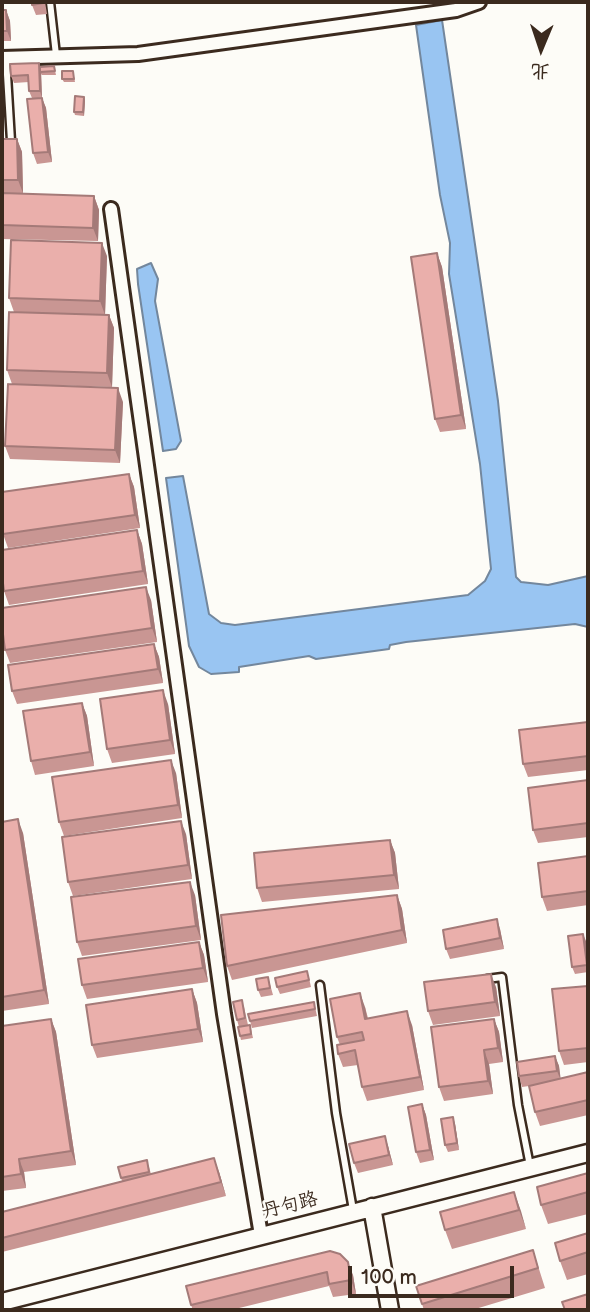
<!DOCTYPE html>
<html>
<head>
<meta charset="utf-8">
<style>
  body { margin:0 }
  #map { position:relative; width:590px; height:1312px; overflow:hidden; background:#fdfcf7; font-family:"Balsamiq Sans","LXGW WenKai TC",sans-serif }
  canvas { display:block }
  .frame { position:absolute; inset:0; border:4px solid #3b2a1e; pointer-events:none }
  .north { position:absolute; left:506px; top:14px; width:70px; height:70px; -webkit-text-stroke:5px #fdfcf7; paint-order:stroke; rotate:182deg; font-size:19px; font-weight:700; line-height:28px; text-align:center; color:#3b2a1e }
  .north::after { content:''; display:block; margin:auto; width:24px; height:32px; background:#3b2a1e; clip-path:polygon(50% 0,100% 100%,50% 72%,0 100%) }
  .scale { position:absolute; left:348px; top:1266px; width:166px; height:32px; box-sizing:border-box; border:4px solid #3b2a1e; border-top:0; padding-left:9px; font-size:21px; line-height:24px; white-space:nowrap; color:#3b2a1e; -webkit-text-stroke:5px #fdfcf7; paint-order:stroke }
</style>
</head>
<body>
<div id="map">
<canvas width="590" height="1312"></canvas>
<div class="frame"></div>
<div class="north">北</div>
<div class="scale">100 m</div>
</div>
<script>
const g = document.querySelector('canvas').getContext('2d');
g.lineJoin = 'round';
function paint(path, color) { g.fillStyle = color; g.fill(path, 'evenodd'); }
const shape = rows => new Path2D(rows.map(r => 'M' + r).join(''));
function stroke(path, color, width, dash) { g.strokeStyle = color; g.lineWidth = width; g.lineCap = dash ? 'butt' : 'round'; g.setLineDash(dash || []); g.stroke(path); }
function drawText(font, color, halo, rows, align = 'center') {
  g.font = font + ' "Balsamiq Sans","LXGW WenKai TC",sans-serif'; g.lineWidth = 5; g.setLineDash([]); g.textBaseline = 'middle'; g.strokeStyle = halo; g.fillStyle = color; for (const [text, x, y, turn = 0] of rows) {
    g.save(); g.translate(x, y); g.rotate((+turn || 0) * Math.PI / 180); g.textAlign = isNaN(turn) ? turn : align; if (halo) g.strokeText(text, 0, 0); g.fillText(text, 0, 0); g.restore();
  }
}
const water = shape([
  [442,20,498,401,516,577,521,582,548,585,588,576,588,627,575,624,406,642,390,645,389,649,316,659,309,656,239,667,239,672,211,674,199,667,189,646,166,478,183,476,209,614,221,623,235,625,468,595,485,581,491,569,480,464,449,274,450,243,440,195,416,25,442,20],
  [151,263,158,279,155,301,181,441,176,449,163,451,138,284,137,269,151,263]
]);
paint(water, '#99c5f2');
stroke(water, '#73879d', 2);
const service = shape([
  [50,2,56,55],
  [6,58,11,141],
  [487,979,502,977,518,1105,530,1166],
  [320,985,336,1113,353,1210]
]);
const minor = shape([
  [2,58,138,54,456,10,479,2],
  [111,209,224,1014,261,1235]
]);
const tertiary = shape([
  [372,1207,390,1310],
  [2,1302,588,1153]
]);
stroke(service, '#3b2a1e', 11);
stroke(minor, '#3b2a1e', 18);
stroke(tertiary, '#3b2a1e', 21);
stroke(service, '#fdfcf7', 6);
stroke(minor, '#fdfcf7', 12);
stroke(tertiary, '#fdfcf7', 16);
paint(shape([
  [45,2,47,14,36,15,32,5],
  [2,10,6,10,10,21,11,41,2,41],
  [39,63,40,67,54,66,56,75,42,75,41,74,42,98,46,108,52,162,37,164,33,153,39,98,32,98,29,91,29,82,14,83,11,76],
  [73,71,75,82,64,82,62,79],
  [84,97,85,100,84,116,75,115,74,112],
  [2,139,17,139,22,152,23,193,10,194,94,196,99,210,98,241,2,239],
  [437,253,442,267,466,429,440,432,435,419],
  [107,256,105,315,109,315,114,328,112,387,12,384,7,370,14,312,9,298],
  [123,402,120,463,10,459,5,446],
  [129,474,134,487,140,528,8,548,3,534],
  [137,530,142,544,148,584,9,605,4,591],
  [151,600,157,642,10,663,5,650],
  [154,644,159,657,163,683,17,704,12,691],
  [82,703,87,716,94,766,35,775,31,761],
  [168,704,175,754,112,763,107,749],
  [588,722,588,770,528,777,523,764],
  [176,773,182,818,64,836,59,822],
  [588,780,588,837,538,843,533,830],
  [2,822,23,833,49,1004,2,1011],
  [186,834,192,879,73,896,68,882],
  [390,840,395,853,399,889,262,902,257,888],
  [588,856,588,905,547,911,542,897],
  [195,895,201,940,82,956,77,942],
  [397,895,402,909,407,943,232,980,227,966],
  [500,929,504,949,450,959,446,949],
  [586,941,588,961,588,972,575,974,572,967],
  [199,942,204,955,208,982,87,999,82,985],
  [268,977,273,995,261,997,258,990],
  [309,978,311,987,280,994,277,987],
  [588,986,588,1062,564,1065,559,1051],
  [496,987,500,1016,433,1025,428,1011],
  [192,989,197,1003,203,1042,97,1058,92,1045],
  [314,1002,317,1016,252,1028,250,1021],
  [244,1007,248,1025,239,1027,237,1020],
  [365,1007,368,1018,412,1025,424,1090,367,1101,362,1087,358,1065,343,1067,338,1054,340,1045,337,1037],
  [51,1019,56,1032,76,1165,24,1172,26,1188,2,1191,2,1026],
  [494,1019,499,1032,503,1062,489,1064,493,1094,444,1101,439,1087],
  [251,1029,253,1038,241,1040,240,1036],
  [555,1056,559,1066,560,1079,588,1072,588,1115,540,1126,535,1112,529,1086,522,1087,519,1076],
  [422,1104,426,1115,434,1160,420,1163,416,1152],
  [455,1124,459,1150,448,1152,445,1145],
  [388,1146,393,1165,358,1173,354,1163],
  [118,1167,149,1167,151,1174,219,1172,226,1196,2,1252,2,1212,122,1181],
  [588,1173,588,1214,548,1224,541,1205],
  [514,1192,526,1229,452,1249,445,1230],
  [588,1233,588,1274,567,1280,560,1261],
  [533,1250,545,1288,472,1310,424,1310,416,1286],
  [330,1251,353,1275,356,1294,333,1297,329,1286,231,1310,193,1310,191,1305]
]), '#c99693');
paint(shape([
  [6,10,10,21,11,41,7,31],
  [39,63,41,70,42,98,40,91],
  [84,97,85,100,84,116,83,112],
  [42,98,46,108,52,162,48,152],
  [17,139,22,152,23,193,18,180],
  [94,196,99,210,98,241,93,228],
  [102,243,107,256,105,315,100,301],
  [437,253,442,267,466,429,461,415],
  [109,315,114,328,112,387,107,373],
  [118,388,123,402,120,463,115,450],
  [129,474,134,487,140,528,135,515],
  [137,530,142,544,148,584,143,571],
  [146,587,151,600,157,642,152,628],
  [154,644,159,657,163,683,158,669],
  [163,690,168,704,175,754,170,740],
  [82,703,87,716,94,766,90,752],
  [171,760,176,773,182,818,178,805],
  [18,819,23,833,49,1004,44,990],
  [181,821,186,834,192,879,188,865],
  [390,840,395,853,399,889,394,875],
  [190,882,195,895,201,940,196,926],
  [397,895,402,909,407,943,402,930],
  [497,919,500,929,504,949,500,938],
  [583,934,586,941,588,968,587,965],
  [199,942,204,955,208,982,203,968],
  [491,974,496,987,500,1016,495,1002],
  [192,989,197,1003,203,1042,198,1029],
  [360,993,365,1007,370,1032,365,1019],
  [407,1011,412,1025,424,1090,420,1077],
  [51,1019,56,1032,76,1165,71,1151],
  [494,1019,499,1032,503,1062,498,1048],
  [484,1050,489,1064,493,1094,488,1081],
  [555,1056,559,1066,561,1081,557,1071],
  [422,1104,426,1115,434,1160,430,1150],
  [453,1117,455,1124,459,1150,457,1143],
  [385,1136,388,1146,393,1165,389,1155],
  [214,1158,219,1172,226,1196,221,1182],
  [19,1159,24,1172,26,1188,21,1174],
  [514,1192,521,1211,526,1229,519,1210],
  [348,1262,353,1275,356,1294,351,1280]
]), '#a47a78');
const building = shape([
  [32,2,43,2,43,3,32,5,32,2],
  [2,10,6,10,7,31,2,31,2,10],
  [39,63,40,91,29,91,28,75,11,76,10,64,39,63],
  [54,66,55,71,40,72,40,67,54,66],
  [62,71,73,71,74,79,62,79,62,71],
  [75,96,84,97,83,112,74,112,75,96],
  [42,98,48,152,33,153,27,99,42,98],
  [2,139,17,139,18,180,2,180,2,139],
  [2,193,94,196,93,228,2,225,2,193],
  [11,240,102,243,100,301,9,298,11,240],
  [437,253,461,415,435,419,411,257,437,253],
  [9,312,109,315,107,373,7,370,9,312],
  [8,384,118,388,115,450,5,446,8,384],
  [129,474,135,515,3,534,2,492,129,474],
  [137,530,143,571,4,591,2,575,2,550,137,530],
  [146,587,152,628,5,650,2,626,2,608,146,587],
  [154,644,158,669,12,691,8,665,154,644],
  [163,690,170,740,107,749,100,699,163,690],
  [82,703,90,752,31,761,23,711,82,703],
  [588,722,588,756,523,764,519,730,588,722],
  [171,760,178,805,59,822,52,777,171,760],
  [588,780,588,823,533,830,528,788,588,780],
  [18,819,44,990,2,997,2,822,18,819],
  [181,821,188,865,68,882,62,837,181,821],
  [390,840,394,875,257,888,254,853,390,840],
  [588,856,588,891,542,897,538,863,588,856],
  [190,882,196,926,77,942,71,897,190,882],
  [397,895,402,930,227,966,221,915,397,895],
  [497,919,500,938,446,949,443,930,497,919],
  [583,934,587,965,572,967,568,936,583,934],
  [199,942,203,968,82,985,78,959,199,942],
  [307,971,309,980,277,987,275,978,307,971],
  [491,974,495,1002,428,1011,424,982,491,974],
  [268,977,270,988,258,990,256,979,268,977],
  [588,986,588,1048,559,1051,552,989,588,986],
  [192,989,198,1029,92,1045,86,1005,192,989],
  [360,993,365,1019,407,1011,420,1077,362,1087,355,1050,338,1054,337,1045,364,1040,362,1032,337,1037,330,999,360,993],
  [242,1000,245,1018,237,1020,233,1002,242,1000],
  [314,1002,315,1009,250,1021,248,1014,314,1002],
  [51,1019,71,1151,19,1159,21,1174,2,1177,2,1026,51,1019],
  [494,1019,498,1048,484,1050,488,1081,439,1087,431,1027,494,1019],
  [250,1025,251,1034,240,1036,238,1027,250,1025],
  [555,1056,557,1071,519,1076,517,1062,555,1056],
  [588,1072,588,1100,535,1112,529,1086,588,1072],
  [422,1104,430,1150,416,1152,408,1107,422,1104],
  [453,1117,457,1143,445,1145,441,1119,453,1117],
  [385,1136,389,1155,354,1163,349,1144,385,1136],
  [214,1158,221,1182,2,1238,2,1212,214,1158],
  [147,1160,149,1172,121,1178,118,1167,147,1160],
  [588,1173,588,1192,541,1205,537,1187,588,1173],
  [514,1192,519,1210,445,1230,440,1212,514,1192],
  [588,1233,588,1252,560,1261,555,1243,588,1233],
  [533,1250,538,1268,422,1304,416,1286,533,1250],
  [330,1251,340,1254,348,1262,351,1280,329,1284,327,1272,191,1305,186,1286,330,1251],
  [588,1294,588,1310,565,1310,562,1302,588,1294]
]);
paint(building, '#eaafab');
stroke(building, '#a47a78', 2);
drawText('19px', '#3b2a1e', '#fdfcf7', [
  ["丹句路",290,1206,-14]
]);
</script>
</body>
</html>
